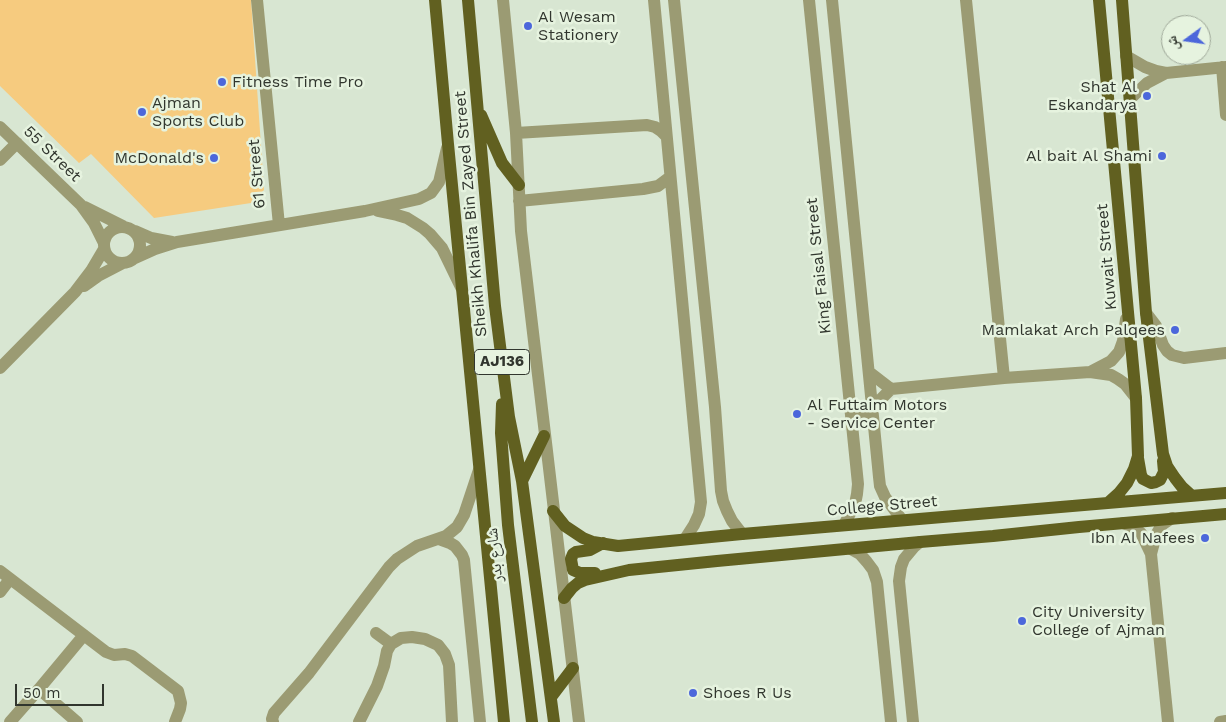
<!DOCTYPE html>
<html>
<head>
<meta charset="utf-8">
<style>
  body { margin:0 }
  #map { position:relative; width:1226px; height:722px; overflow:hidden; background:#d8e6d2; font-family:"Work Sans","Noto Naskh Arabic",sans-serif }
  canvas { display:block }
  .north { position:absolute; left:1161px; top:15px; width:50px; height:50px; box-sizing:border-box; background:#e6f3df; border:1px solid #9ea798; border-radius:50%; rotate:256deg; font-size:14px; font-weight:700; line-height:20px; text-align:center; color:#31362e }
  .north::after { content:''; display:block; margin:auto; width:18px; height:22px; background:#4c67db; clip-path:polygon(50% 0,100% 100%,50% 72%,0 100%) }
  .scale { position:absolute; left:15px; top:684px; width:89px; height:22px; box-sizing:border-box; border:2px solid #31362e; border-top:0; padding-left:6px; font-size:15px; line-height:18px; white-space:nowrap; color:#31362e; -webkit-text-stroke:4px #e6f3df; paint-order:stroke }
</style>
</head>
<body>
<div id="map">
<canvas width="1226" height="722"></canvas>
<div class="north">ش</div>
<div class="scale">50 m</div>
</div>
<script>
const g = document.querySelector('canvas').getContext('2d');
g.lineJoin = 'round';
function paint(path, color) { g.fillStyle = color; g.fill(path, 'evenodd'); }
const shape = rows => new Path2D(rows.map(r => 'M' + r).join(''));
function stroke(path, color, width, dash) { g.strokeStyle = color; g.lineWidth = width; g.lineCap = dash ? 'butt' : 'round'; g.setLineDash(dash || []); g.stroke(path); }
function drawText(font, color, halo, rows, align = 'center') {
  g.font = font + ' "Work Sans","Noto Naskh Arabic",sans-serif'; g.lineWidth = 5; g.setLineDash([]); g.textBaseline = 'middle'; g.strokeStyle = halo; g.fillStyle = color; for (const [text, x, y, turn = 0] of rows) {
    g.save(); g.translate(x, y); g.rotate((+turn || 0) * Math.PI / 180); g.textAlign = isNaN(turn) ? turn : align; if (halo) g.strokeText(text, 0, 0); g.fillText(text, 0, 0); g.restore();
  }
}
paint(shape([
  [0,0,251,0,264,190,251,203,154,218,91,154,79,163,0,86]
]), '#f6cb7f');
stroke(shape([
  [257,0,279,225],
  [503,0,516,133,521,231,579,722],
  [654,0,701,502,699,514,694,525,685,539],
  [674,0,715,407,721,491,723,501,727,511,732,521,742,534],
  [809,0,858,484,857,494,855,504,844,525],
  [832,0,879,477,880,486,885,497,902,520],
  [966,0,1004,378],
  [1126,56,1145,67,1156,71,1166,73,1226,67],
  [1222,67,1226,115],
  [1130,99,1147,83,1166,73],
  [0,127,81,205,94,223,104,243],
  [516,133,647,125,655,127,661,131,666,136],
  [0,160,17,143],
  [519,201,643,189,658,186,670,177],
  [85,207,123,226],
  [378,211,397,215,407,218,423,228,430,234,442,248,461,287],
  '104 245a18 18 0 1 1 36 0a18 18 0 1 1-36 0Z',
  [135,231,151,238,172,242],
  [135,258,155,249,177,242,365,211,419,199,431,193,439,182,447,148],
  [84,286,98,276,123,263],
  [1146,313,1156,326,1163,345,1167,351,1172,355,1184,358,1226,353],
  [0,368,75,292,91,271,104,249],
  [869,372,891,389],
  [1090,372,1111,361,1119,352,1123,341,1126,319],
  [850,409,857,414,866,413,869,411,891,389,1004,378,1090,372,1111,375,1118,379,1125,384,1136,398],
  [1123,523,1135,528,1141,533,1151,554],
  [439,539,450,543,455,546,462,555,464,560,480,722],
  [851,549,860,554,867,562,873,570,877,582,891,722],
  [0,571,106,652,114,655,125,654,132,656,178,691,181,703,180,709,175,722],
  [0,592,10,579],
  [376,633,391,644],
  [39,689,77,722],
  [10,722,39,689,84,635],
  [273,722,272,719,274,713,309,673,389,567,397,559,417,546,446,536,457,527,464,515,479,470],
  [359,722,377,686,384,666,387,651,391,644,401,638,412,637,425,639,438,645,445,654,449,665,452,722],
  [913,722,899,581,901,567,904,559,914,547,920,542],
  [1168,722,1151,554,1156,535,1160,528,1163,524,1172,518],
  [1220,722,1226,721]
]), '#9b9b73', 12);
stroke(shape([
  [435,0,448,144,504,722],
  [468,0,495,306,509,417,522,481,554,722],
  [1099,0,1136,398,1138,456,1134,469,1127,483,1119,493,1109,502],
  [1122,0,1146,313,1163,454,1167,466,1175,478,1182,487,1192,496],
  [481,115,502,163,519,185],
  [502,404,501,433,508,525,532,722],
  [1138,458,1141,475,1143,479,1151,483,1156,482,1160,480,1164,472,1163,461],
  [522,481,544,436],
  [553,511,565,526,583,538,593,542,618,546,742,534,1226,493],
  [595,573,580,573,573,570,571,559,573,554,576,552,590,550,603,543],
  [564,598,572,588,578,583,585,580,629,570,717,561,920,542,993,536,1079,527,1226,514],
  [551,697,573,668]
]), '#616020', 12);
for (const [x, y, r, color] of [
  [528,26,5,"#4c67db"],
  [222,82,5,"#4c67db"],
  [1147,96,5,"#4c67db"],
  [142,112,5,"#4c67db"],
  [1162,156,5,"#4c67db"],
  [214,158,5,"#4c67db"],
  [1175,330,5,"#4c67db"],
  [797,414,5,"#4c67db"],
  [1205,538,5,"#4c67db"],
  [1022,621,5,"#4c67db"],
  [693,693,5,"#4c67db"]
]) { const dot = new Path2D(); dot.arc(x, y, r, 0, 2 * Math.PI); g.fillStyle = color; g.fill(dot); stroke(dot, '#e6f3df', 2); }
for (const [x, y, w] of [
  [502,362,55]
]) { const box = new Path2D(); box.roundRect(x - w / 2, y - 12.5, w, 25, 4); g.fillStyle = '#e6f3df'; g.fill(box); stroke(box, '#31362e', 1); }
drawText('bold 15px', '#31362e', null, [
  ["AJ136",502,362]
]);
drawText('16px', '#31362e', '#e6f3df', [
  ["Al Wesam",538,17],
  ["Stationery",538,35],
  ["Fitness Time Pro",232,82],
  ["Shat Al",1137,87,"right"],
  ["Eskandarya",1137,105,"right"],
  ["Ajman",152,103],
  ["Sports Club",152,121],
  ["Al bait Al Shami",1152,156,"right"],
  ["McDonald's",204,158,"right"],
  ["Mamlakat Arch Palqees",1165,330,"right"],
  ["Al Futtaim Motors",807,405],
  ["- Service Center",807,423],
  ["Ibn Al Nafees",1195,538,"right"],
  ["City University",1032,612],
  ["College of Ajman",1032,630],
  ["Shoes R Us",703,693]
], 'left');
drawText('16px', '#31362e', '#e6f3df', [
  ["55 Street",52,154,44],
  ["61 Street",257,174,-95],
  ["Sheikh Khalifa Bin Zayed Street",471,214,-95],
  ["Kuwait Street",1107,257,-95],
  ["King Faisal Street",819,266,-96],
  ["College Street",882,506,-5],
  ["شارع بدر",495,555,-96]
]);
</script>
</body>
</html>
